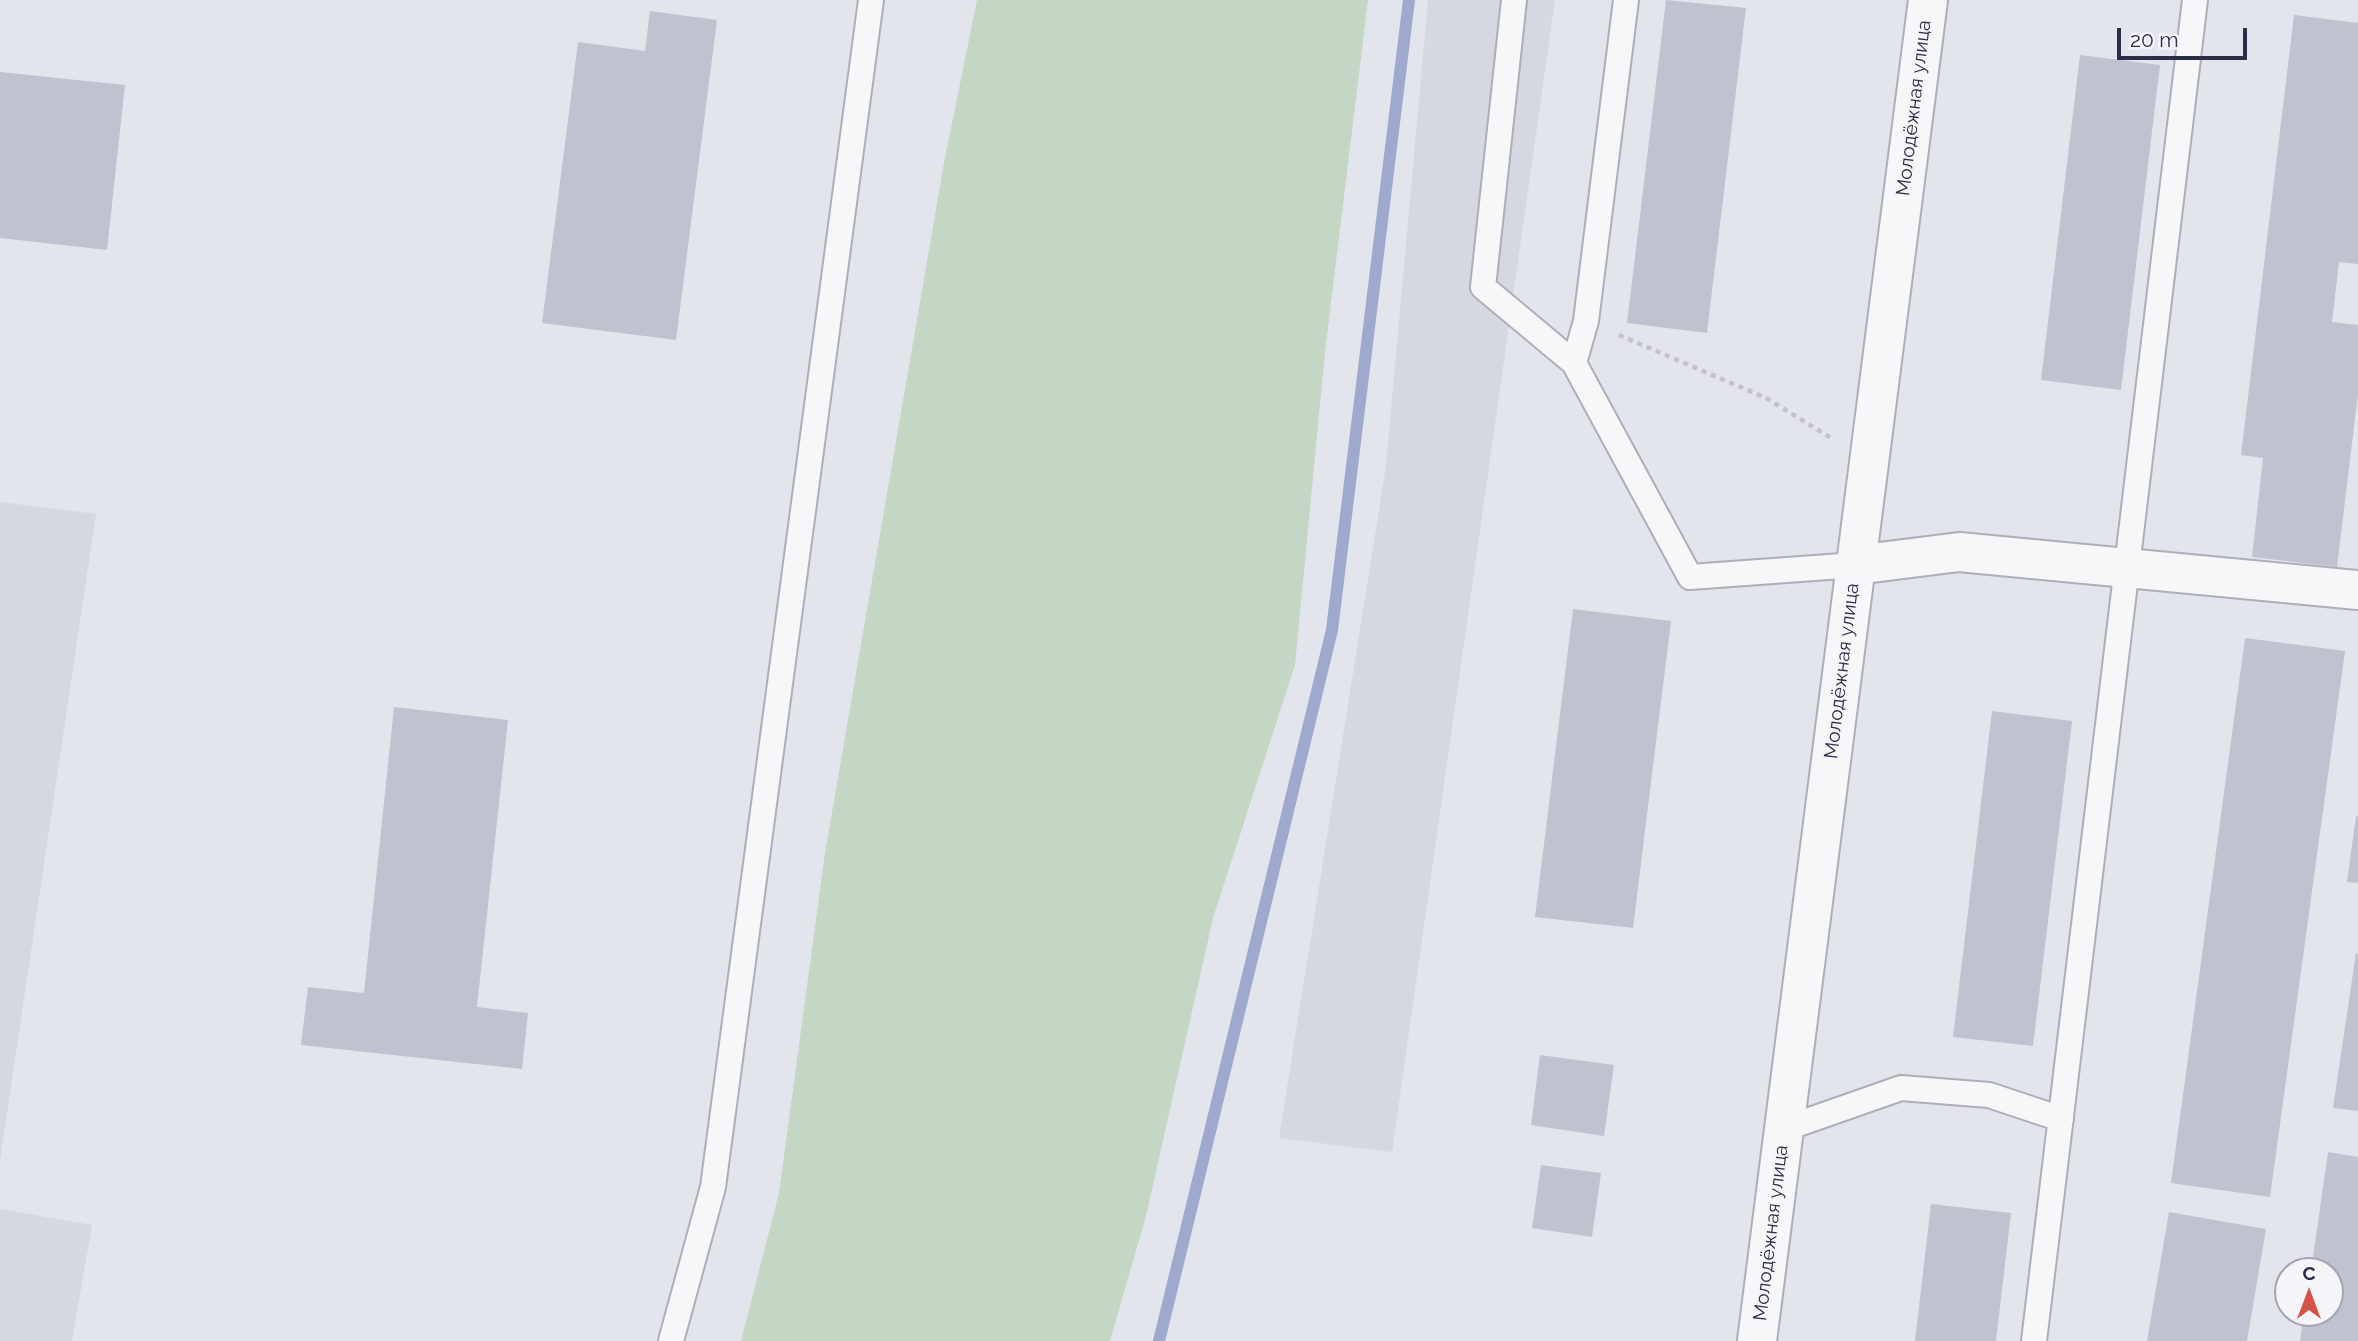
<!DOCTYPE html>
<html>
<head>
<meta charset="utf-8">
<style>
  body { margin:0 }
  #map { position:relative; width:2358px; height:1341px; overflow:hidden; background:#e3e5ec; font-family:Raleway,sans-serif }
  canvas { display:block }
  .north { position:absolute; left:2274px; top:1257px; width:70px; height:70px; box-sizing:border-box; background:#f4f4f9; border:2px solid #a3a4b1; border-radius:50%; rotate:0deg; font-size:19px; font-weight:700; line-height:28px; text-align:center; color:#2a2d45 }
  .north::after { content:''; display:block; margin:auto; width:24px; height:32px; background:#d45446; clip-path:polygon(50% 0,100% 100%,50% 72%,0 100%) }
  .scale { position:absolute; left:2117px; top:28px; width:130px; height:32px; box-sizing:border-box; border:4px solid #2a2d45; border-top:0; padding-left:9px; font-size:21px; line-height:24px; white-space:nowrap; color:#2a2d45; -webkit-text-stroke:5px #f4f4f9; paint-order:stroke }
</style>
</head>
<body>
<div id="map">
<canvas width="2358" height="1341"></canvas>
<div class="north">С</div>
<div class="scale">20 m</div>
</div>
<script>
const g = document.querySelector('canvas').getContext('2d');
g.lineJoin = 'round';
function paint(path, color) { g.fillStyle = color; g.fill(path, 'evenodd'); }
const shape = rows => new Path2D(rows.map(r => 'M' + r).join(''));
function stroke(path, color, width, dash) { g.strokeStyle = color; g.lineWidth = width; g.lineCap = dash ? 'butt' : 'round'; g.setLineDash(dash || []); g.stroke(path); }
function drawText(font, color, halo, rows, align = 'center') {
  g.font = font + ' Raleway,sans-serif'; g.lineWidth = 5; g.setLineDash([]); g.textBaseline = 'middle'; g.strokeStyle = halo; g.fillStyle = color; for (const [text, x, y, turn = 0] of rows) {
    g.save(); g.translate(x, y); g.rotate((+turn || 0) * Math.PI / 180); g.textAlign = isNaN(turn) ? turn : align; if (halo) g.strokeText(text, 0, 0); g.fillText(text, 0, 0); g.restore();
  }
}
paint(shape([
  [1428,0,1555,0,1392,1152,1279,1138,1386,466],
  [0,502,96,514,0,1160],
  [0,1209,92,1225,72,1341,0,1341]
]), '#d5d7e1');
paint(shape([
  [977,0,1368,0,1325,352,1295,665,1213,918,1146,1216,1110,1341,741,1341,779,1193,825,853,944,163]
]), '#c4d6c4');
stroke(shape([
  [1159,1341,1332,630,1409,0]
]), '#9ea9cd', 12);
paint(shape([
  [1666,0,1746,8,1707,333,1627,323],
  [650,11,717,20,676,340,542,323,578,42,645,51],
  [2294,15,2358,23,2358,264,2339,262,2332,322,2358,325,2358,394,2337,567,2252,557,2263,458,2241,455],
  [2080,55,2160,65,2121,390,2041,380],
  [0,72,125,85,107,250,0,238],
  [1573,609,1671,621,1633,928,1535,917],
  [2245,638,2345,651,2270,1197,2171,1183],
  [394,707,508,720,477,1007,528,1013,522,1069,301,1045,308,987,364,993],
  [1992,711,2072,721,2033,1046,1953,1037],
  [2356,816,2358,816,2358,883,2347,882],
  [2356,953,2358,954,2358,1111,2333,1108],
  [1540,1055,1614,1065,1604,1136,1531,1125],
  [2328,1152,2358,1157,2358,1341,2300,1341,2304,1313,2330,1313,2330,1271,2311,1271],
  [1541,1165,1601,1173,1592,1237,1532,1228],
  [1931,1204,2011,1213,1996,1341,1915,1341],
  [2169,1212,2266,1229,2247,1341,2147,1341]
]), '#c0c2cf');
const service = shape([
  [1514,0,1483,287,1574,363,1586,321,1626,0],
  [1574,363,1690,577,1856,565],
  [1784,1129,1901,1088,1989,1095,2061,1119],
  [671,1341,713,1187,871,0],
  [2034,1341,2195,0]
]);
const minor = shape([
  [1856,565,1959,552,2358,590],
  [1757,1341,1928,0]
]);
stroke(service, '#acaeba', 28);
stroke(minor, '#acaeba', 42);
stroke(shape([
  [1619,335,1766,398,1831,438]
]), '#c2c2cb', 4.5, [5, 5]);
stroke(service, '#f7f7fa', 24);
stroke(minor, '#f7f7fa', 38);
drawText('19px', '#2a2d45', '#f4f4f9', [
  ["Молодёжная улица",1914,108,-83],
  ["Молодёжная улица",1842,671,-83],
  ["Молодёжная улица",1771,1233,-83]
]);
</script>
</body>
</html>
